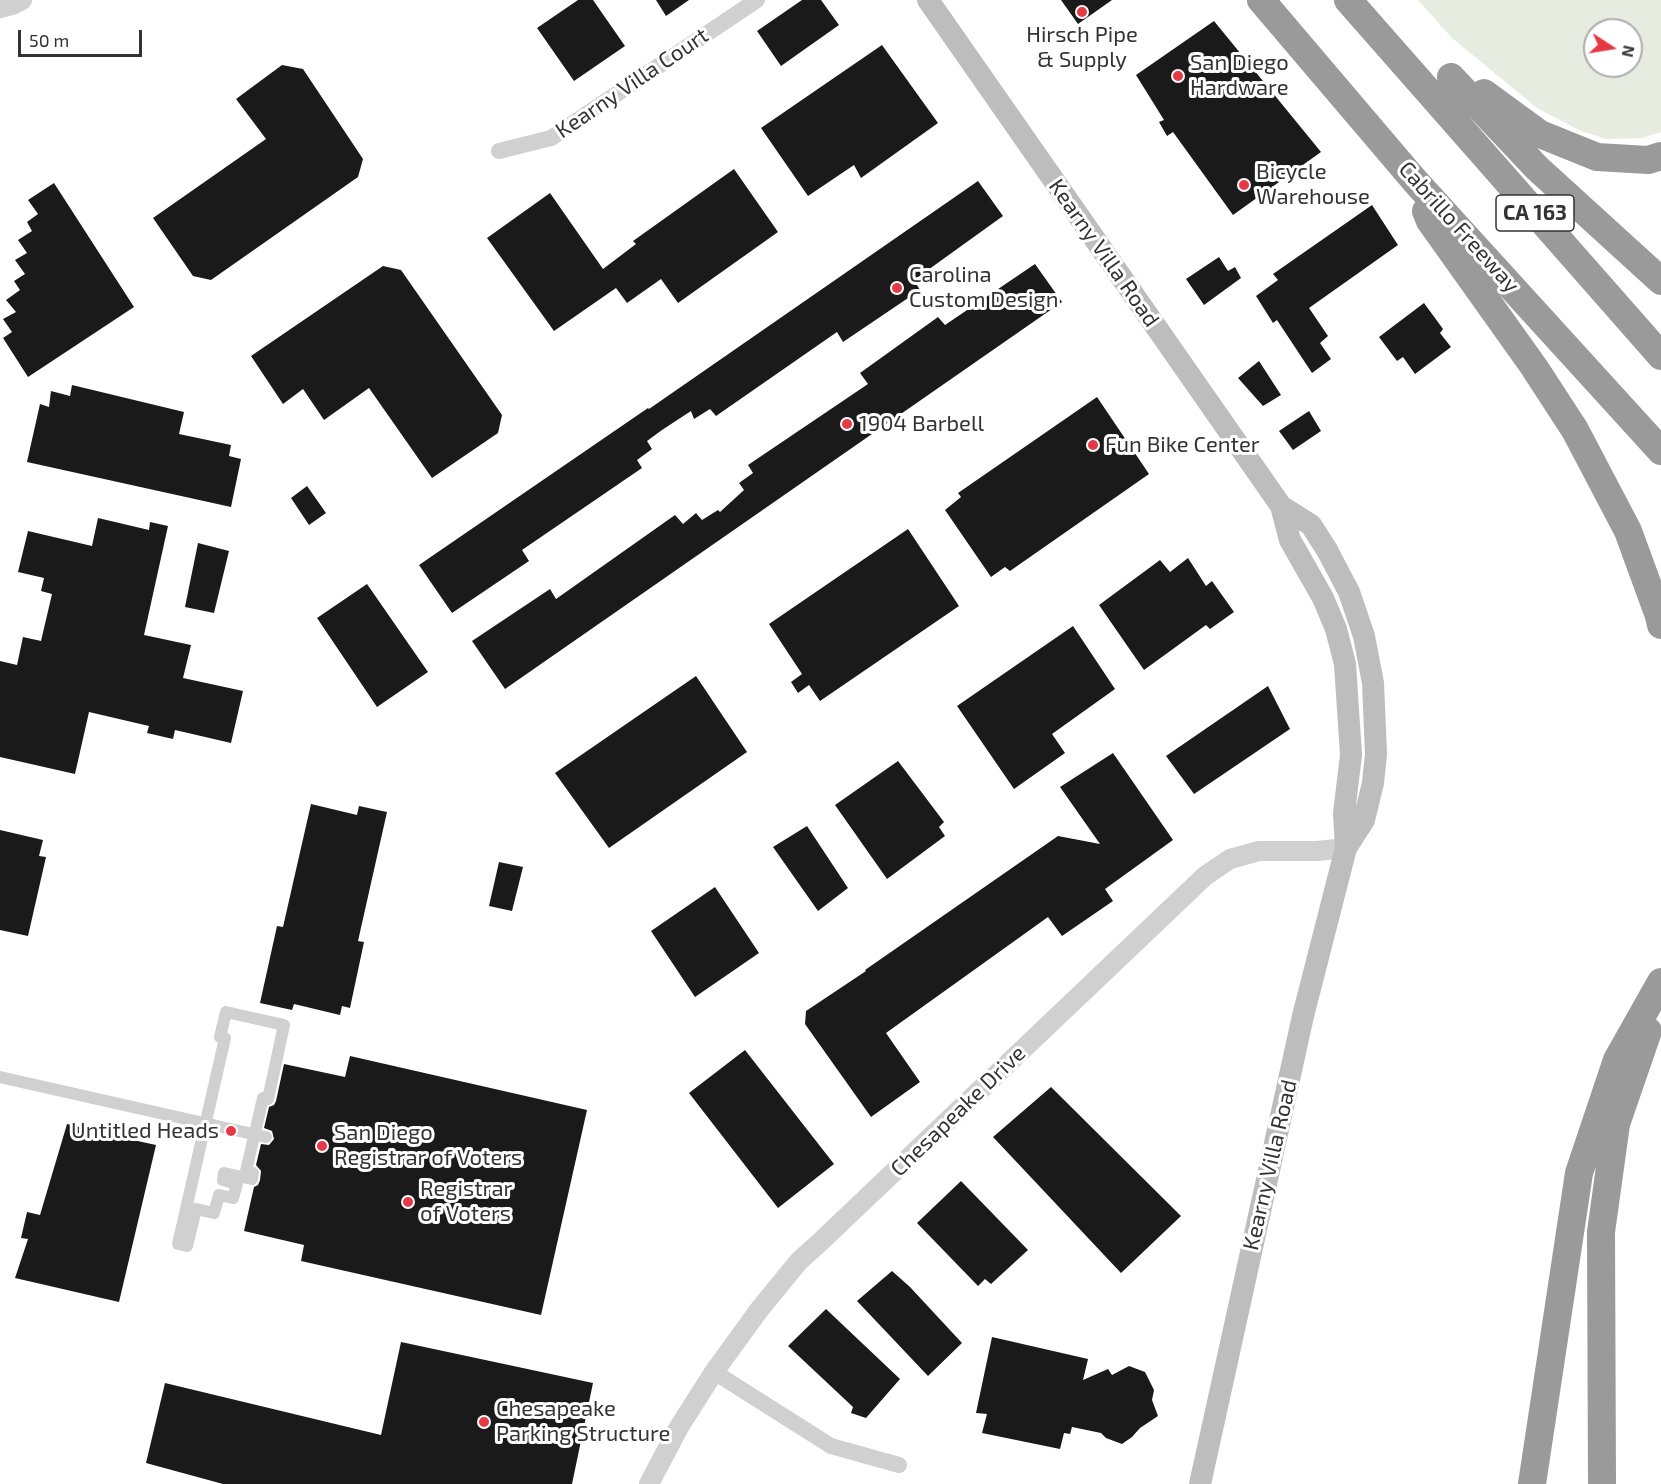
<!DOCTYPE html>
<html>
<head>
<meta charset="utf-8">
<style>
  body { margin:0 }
  #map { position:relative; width:1661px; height:1484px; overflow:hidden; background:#fff; font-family:"Exo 2",sans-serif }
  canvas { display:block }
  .north { position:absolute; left:1583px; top:18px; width:60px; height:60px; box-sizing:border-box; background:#fff; border:2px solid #adadad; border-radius:50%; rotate:102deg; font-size:16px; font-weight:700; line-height:24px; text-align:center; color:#333 }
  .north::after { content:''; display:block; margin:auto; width:21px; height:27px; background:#e63946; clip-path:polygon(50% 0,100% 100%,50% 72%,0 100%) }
  .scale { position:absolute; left:18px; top:30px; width:124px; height:27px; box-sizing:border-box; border:3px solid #333; border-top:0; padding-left:8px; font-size:18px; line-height:21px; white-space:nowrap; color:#333; -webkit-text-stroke:4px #fff; paint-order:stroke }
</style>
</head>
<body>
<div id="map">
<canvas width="1661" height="1484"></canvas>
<div class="north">N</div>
<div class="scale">50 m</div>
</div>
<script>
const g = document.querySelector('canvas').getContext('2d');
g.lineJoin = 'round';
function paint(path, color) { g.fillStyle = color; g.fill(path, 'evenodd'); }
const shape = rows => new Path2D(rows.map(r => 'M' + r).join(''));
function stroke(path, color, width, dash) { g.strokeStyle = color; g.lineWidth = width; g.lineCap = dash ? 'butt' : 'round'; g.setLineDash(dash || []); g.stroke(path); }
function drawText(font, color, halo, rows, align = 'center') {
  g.font = font + ' "Exo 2",sans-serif'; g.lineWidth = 6; g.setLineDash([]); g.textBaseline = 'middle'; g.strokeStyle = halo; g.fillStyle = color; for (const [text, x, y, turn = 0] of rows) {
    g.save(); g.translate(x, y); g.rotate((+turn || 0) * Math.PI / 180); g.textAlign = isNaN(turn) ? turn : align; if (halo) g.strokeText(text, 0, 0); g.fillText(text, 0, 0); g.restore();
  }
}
paint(shape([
  [1418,0,1661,0,1661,132,1642,138,1606,139,1581,131,1537,108,1452,38],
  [1595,30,1631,30,1631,66,1595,66]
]), '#e6ecdf');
paint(shape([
  [578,0,593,0,625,46,574,81,537,28],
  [656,0,689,0,666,16],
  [802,0,821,0,839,25,781,66,757,31],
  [1061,0,1112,0,1078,24],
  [1214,21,1321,152,1233,215,1173,132,1167,136,1159,122,1164,120,1136,75],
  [882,45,938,123,861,178,854,165,808,196,761,128],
  [282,65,303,69,363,159,358,177,211,280,193,276,153,218,266,139,236,99],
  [734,169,778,232,678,303,661,279,627,303,616,288,554,331,487,238,550,193,603,269,636,244,633,241],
  [978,181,1003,216,914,280,920,290,843,342,837,332,716,416,710,409,694,419,691,411,662,430,647,441,652,449,637,460,642,468,522,550,529,561,452,613,419,565,648,408,649,409],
  [54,183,134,307,28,377,3,338,12,332,3,319,16,312,6,300,20,290,14,281,25,274,15,260,27,253,18,240,32,231,27,222,38,214,28,200],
  [1372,205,1398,245,1309,308,1328,336,1320,343,1331,359,1312,373,1277,320,1273,323,1256,296,1278,280,1273,274],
  [1219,257,1228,271,1235,267,1241,278,1204,305,1186,279],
  [1035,264,1062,302,505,689,472,641,550,589,556,599,675,515,683,524,696,513,702,520,718,510,720,512,744,490,739,483,753,473,748,465,868,384,860,373,938,317,945,325],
  [383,266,401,270,502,415,498,433,432,478,369,388,324,420,303,389,283,404,251,356],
  [1424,303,1443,329,1440,333,1451,347,1415,374,1403,357,1397,361,1379,337],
  [1259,361,1281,395,1263,406,1238,378],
  [72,385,184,412,179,434,231,445,229,456,241,459,231,507,27,462,40,404,49,407,51,391,70,396],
  [1097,397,1149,474,1010,571,1005,567,991,577,945,510,961,497,958,493],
  [1309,411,1321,431,1293,450,1279,431],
  [307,486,326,513,309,525,291,498],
  [98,518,149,530,150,522,168,526,144,635,191,645,183,678,243,691,231,743,175,730,173,739,147,733,149,726,89,712,75,774,0,757,0,661,17,665,23,637,41,641,52,594,41,591,44,578,18,572,28,531,92,546],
  [908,529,959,606,820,701,809,685,798,693,791,682,802,674,769,624],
  [198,543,229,551,214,613,185,607],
  [1188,558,1206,586,1212,581,1234,612,1210,629,1206,625,1144,670,1099,605,1160,560,1170,572],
  [367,584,428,672,377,707,317,618],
  [1073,626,1115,689,1052,734,1065,753,1014,789,957,706],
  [696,676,747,752,609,848,555,773],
  [1268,686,1290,729,1194,794,1166,756],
  [1113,753,1173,840,1105,889,1113,901,1062,936,1048,917,886,1033,920,1082,871,1117,805,1024,806,1011,866,971,865,970,1058,836,1100,844,1060,787],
  [898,761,944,822,939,827,945,836,887,879,835,805],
  [311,804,357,815,359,806,387,812,358,941,364,942,350,1008,342,1006,340,1015,294,1004,292,1010,260,1003,277,926,283,927],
  [807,826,848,888,818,911,773,847],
  [0,830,43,840,39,856,46,857,28,936,0,930],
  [499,862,523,867,512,911,489,906],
  [715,887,759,953,695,997,651,931],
  [745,1050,834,1164,778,1208,689,1093],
  [350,1056,587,1110,541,1315,301,1261,304,1245,244,1231,254,1187,258,1185,260,1180,261,1171,256,1165,261,1144,269,1145,274,1139,272,1131,264,1128,269,1107,274,1105,276,1101,284,1064,345,1077],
  [1051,1087,1181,1216,1121,1273,993,1137],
  [67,1124,110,1134,111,1129,134,1134,133,1140,156,1145,119,1302,15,1278,28,1239,21,1238,27,1212,40,1215],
  [961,1181,1028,1250,991,1284,985,1279,978,1286,917,1223],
  [892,1271,910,1287,962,1343,928,1376,857,1301],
  [826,1309,900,1379,866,1418,851,1413,853,1407,788,1346],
  [992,1337,1088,1359,1083,1380,1108,1369,1112,1375,1129,1366,1145,1372,1154,1390,1152,1400,1158,1416,1140,1428,1132,1437,1122,1444,1106,1438,1101,1433,1072,1427,1070,1434,1064,1433,1060,1449,982,1433,987,1414,976,1413],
  [401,1342,593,1383,572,1484,223,1484,146,1463,165,1383,381,1435]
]), '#1a1a1a');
stroke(shape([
  [226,1012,284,1025,268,1099,263,1098,246,1171,253,1173,252,1179,224,1173,223,1180,237,1184,233,1198,219,1195,214,1213,196,1209,187,1246,178,1244,225,1038,220,1037,226,1012],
  [0,1077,266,1137]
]), '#d0d0d0', 12);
stroke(shape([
  [499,151,551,138,757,0],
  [714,1372,831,1446,899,1465]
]), '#d0d0d0', 16);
stroke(shape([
  [0,8,12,5,22,0],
  [649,1484,679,1427,714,1372,759,1310,799,1261,817,1245,1205,876,1230,859,1259,851,1317,851,1346,848]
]), '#d0d0d0', 20);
stroke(shape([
  [928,0,1281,506,1290,540,1323,598,1336,629,1345,664,1351,755,1344,813,1346,848,1303,1016,1200,1484],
  [1281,506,1311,525,1327,550,1349,592,1364,636,1373,683,1376,754,1373,783,1364,820,1346,848]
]), '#bdbdbd', 22);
stroke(shape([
  [1261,0,1415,181,1661,451],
  [1348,0,1661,356],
  [1451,77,1537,168,1661,281],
  [1484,93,1540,134,1597,157,1648,160,1661,156],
  [1426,211,1430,221,1534,367,1575,430,1628,531,1659,616,1661,625],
  [1532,1484,1579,1173,1617,1060,1661,982],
  [1602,1484,1601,1232,1616,1124,1648,1031]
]), '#9a9a9a', 28);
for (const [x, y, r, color] of [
  [1082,12,6,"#e63946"],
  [1178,76,6,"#e63946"],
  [1244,185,6,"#e63946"],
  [897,288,6,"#e63946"],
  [847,424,6,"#e63946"],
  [1093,445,6,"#e63946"],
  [231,1131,6,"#e63946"],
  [322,1146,6,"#e63946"],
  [408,1202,6,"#e63946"],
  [484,1422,6,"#e63946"]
]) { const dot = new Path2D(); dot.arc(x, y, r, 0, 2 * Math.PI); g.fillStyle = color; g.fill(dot); stroke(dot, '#fff', 2); }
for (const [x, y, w] of [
  [1535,213,78]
]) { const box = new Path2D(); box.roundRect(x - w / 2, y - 18, w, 36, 4.5); g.fillStyle = '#fff'; g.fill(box); stroke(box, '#333', 1.5); }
drawText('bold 21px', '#333', null, [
  ["CA 163",1535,213]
]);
drawText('22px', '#333', '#fff', [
  ["Hirsch Pipe",1082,35,"center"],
  ["& Supply",1082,60,"center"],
  ["San Diego",1190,63],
  ["Hardware",1190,88],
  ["Bicycle",1256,172],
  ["Warehouse",1256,197],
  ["Carolina",909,275],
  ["Custom Design",909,300],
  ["1904 Barbell",859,424],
  ["Fun Bike Center",1105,445],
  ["Untitled Heads",219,1131,"right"],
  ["San Diego",334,1133],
  ["Registrar of Voters",334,1158],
  ["Registrar",420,1189],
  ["of Voters",420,1214],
  ["Chesapeake",496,1409],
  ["Parking Structure",496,1434]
], 'left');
drawText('22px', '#333', '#fff', [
  ["Kearny Villa Court",632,83,-34],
  ["Cabrillo Freeway",1459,227,48],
  ["Kearny Villa Road",1104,253,55],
  ["Chesapeake Drive",958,1111,-44],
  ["Kearny Villa Road",1270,1165,-77]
]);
</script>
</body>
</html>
